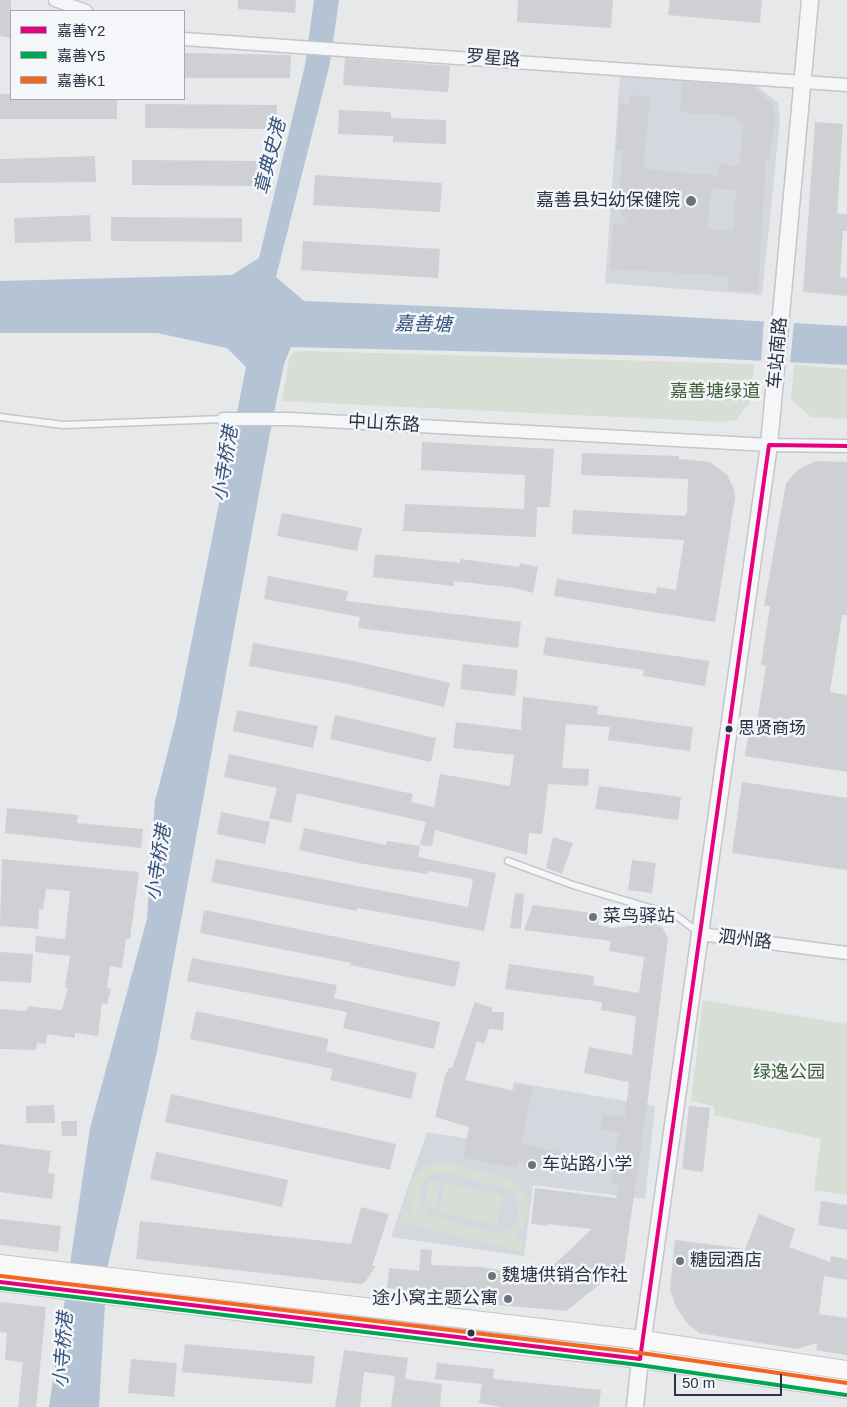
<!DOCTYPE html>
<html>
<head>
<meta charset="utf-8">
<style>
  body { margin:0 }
  #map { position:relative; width:847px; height:1407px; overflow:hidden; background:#e6e8ea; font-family:Arial,"Noto Sans SC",sans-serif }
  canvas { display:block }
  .legend { position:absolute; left:10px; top:10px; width:175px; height:90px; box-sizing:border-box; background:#f4f6f9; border:1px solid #a4a8b1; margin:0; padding:6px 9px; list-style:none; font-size:15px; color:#2b3445 }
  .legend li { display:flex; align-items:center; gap:10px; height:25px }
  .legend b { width:25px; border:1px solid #a4a8b1 }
  .scale { position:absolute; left:674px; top:1374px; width:108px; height:22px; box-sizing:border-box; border:2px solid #2b3445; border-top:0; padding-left:6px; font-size:15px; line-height:18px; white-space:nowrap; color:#2b3445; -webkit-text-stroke:4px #f4f6f9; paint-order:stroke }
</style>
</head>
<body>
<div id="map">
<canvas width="847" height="1407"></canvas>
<ul class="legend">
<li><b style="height:6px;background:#e5007d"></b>嘉善Y2</li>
<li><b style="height:6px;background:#00a651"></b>嘉善Y5</li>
<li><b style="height:6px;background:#f26522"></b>嘉善K1</li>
</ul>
<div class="scale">50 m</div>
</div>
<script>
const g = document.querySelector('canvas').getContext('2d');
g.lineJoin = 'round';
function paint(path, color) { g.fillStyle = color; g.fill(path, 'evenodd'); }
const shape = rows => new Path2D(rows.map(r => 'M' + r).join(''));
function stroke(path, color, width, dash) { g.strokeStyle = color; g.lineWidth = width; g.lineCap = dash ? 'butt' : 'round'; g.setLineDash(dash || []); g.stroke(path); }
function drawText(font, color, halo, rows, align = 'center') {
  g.font = font + ' Arial,"Noto Sans SC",sans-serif'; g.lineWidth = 5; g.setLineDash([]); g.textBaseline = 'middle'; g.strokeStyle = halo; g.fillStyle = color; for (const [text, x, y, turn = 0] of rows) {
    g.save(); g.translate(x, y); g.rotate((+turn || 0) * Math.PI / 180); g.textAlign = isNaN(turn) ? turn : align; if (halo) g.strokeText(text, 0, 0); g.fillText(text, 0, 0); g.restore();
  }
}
paint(shape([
  [620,74,752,82,778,103,780,119,762,295,605,283],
  [514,1082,655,1106,645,1199,533,1185,524,1256,391,1237,427,1132,498,1144]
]), '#d4d7dd');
paint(shape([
  [294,352,306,351,754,364,750,402,736,420,723,422,282,401,289,360],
  [794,365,847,369,847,419,811,417,791,399],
  [703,1000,847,1024,847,1195,814,1190,821,1139,714,1115,714,1106,691,1101],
  [434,1163,448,1163,506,1177,520,1186,527,1198,528,1215,523,1228,513,1237,524,1241,522,1252,400,1222,403,1210,413,1213,408,1195,413,1179,422,1169],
  [437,1173,447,1173,508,1189,515,1195,519,1204,517,1221,508,1230,496,1233,428,1215,420,1203,420,1189,425,1180],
  [429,1180,441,1182,436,1209,424,1207],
  [445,1183,503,1195,497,1225,439,1213]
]), '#d6ded6');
paint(shape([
  [314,0,339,0,330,63,276,277,304,301,647,315,847,326,847,365,664,356,291,347,284,364,271,428,157,1051,107,1269,99,1407,49,1407,90,1128,147,919,155,801,176,720,246,367,227,348,157,333,0,333,0,281,232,275,259,258,305,65]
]), '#b4c4d5');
paint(shape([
  [764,319,794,321,790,364,761,362]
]), '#e6e8ea');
paint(shape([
  [0,0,11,0,11,38,0,36],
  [238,0,296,0,295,13,238,9],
  [518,0,613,0,611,28,517,22],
  [670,0,762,0,760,23,668,15],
  [184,53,291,55,290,78,184,78],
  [345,58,450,66,448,92,343,85],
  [683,82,750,86,762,94,772,105,775,116,770,158,766,158,758,292,728,290,729,276,610,269,613,223,627,224,617,207,623,151,616,150,620,103,629,104,630,95,650,96,643,169,718,176,719,164,739,166,743,126,734,116,680,112],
  [711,188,736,190,733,231,707,229],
  [0,94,11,94,11,99,117,99,117,119,0,119],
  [145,104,277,105,276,129,145,128],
  [339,110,391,112,391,118,446,120,446,144,393,142,393,136,338,134],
  [815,122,843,124,837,214,847,214,847,231,843,231,840,277,847,278,847,296,803,292],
  [95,156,96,182,0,183,0,159],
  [132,160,263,161,263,186,132,185],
  [315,175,442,183,440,212,313,205],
  [90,215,91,241,15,243,14,218],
  [111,217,242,218,242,242,111,241],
  [303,241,440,249,438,278,301,270],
  [422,442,554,449,550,507,537,507,536,537,403,531,405,504,524,509,525,475,421,470],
  [582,453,679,456,679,459,710,462,727,475,734,489,735,498,715,622,554,596,557,579,656,594,657,587,676,590,684,540,572,534,573,510,685,516,687,512,688,479,581,475],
  [816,461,847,462,847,615,842,615,830,692,847,695,847,772,745,756,750,726,756,727,766,666,761,665,770,606,764,606,786,483,799,469],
  [282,513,362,528,357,551,277,536],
  [375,554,460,563,460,559,519,567,520,563,538,567,533,593,515,588,454,581,454,586,373,577],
  [268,576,348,591,346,601,521,622,518,648,358,628,360,617,264,599],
  [546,637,709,661,705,686,643,676,644,670,543,655],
  [253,643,349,660,450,683,444,707,343,683,249,666],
  [463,664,518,670,515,696,460,689],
  [523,697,598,706,597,714,693,727,690,751,608,740,610,727,566,724,562,768,589,769,588,786,548,784,542,834,529,833,527,855,435,830,432,846,420,845,426,822,297,793,291,823,269,818,277,788,224,777,229,754,413,794,411,802,434,807,440,774,510,786,514,755,453,748,456,722,521,730],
  [237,710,318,726,313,748,233,731],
  [335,715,436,738,431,762,330,739],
  [742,782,847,798,847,870,732,853],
  [599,786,681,797,678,820,595,809],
  [7,808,78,815,77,823,143,829,141,848,5,833],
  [221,812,270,822,265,844,217,834],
  [304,828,386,845,387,841,420,846,418,857,496,873,484,931,357,908,357,911,211,882,216,859,468,907,473,879,428,871,427,874,364,864,299,850],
  [553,837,573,843,562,874,546,868],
  [2,859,139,872,130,939,126,939,122,968,110,966,107,988,111,989,107,1004,102,1003,98,1036,75,1033,75,1038,47,1034,46,1044,37,1043,36,1050,0,1049,0,1009,27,1011,28,1006,62,1010,68,988,65,987,70,956,35,952,36,936,65,939,70,891,46,889,43,910,39,909,38,929,0,926],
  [632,860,656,863,652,893,628,890],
  [515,893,524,894,521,929,510,928],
  [533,905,599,914,598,925,613,928,653,923,662,927,668,938,648,1098,624,1265,566,1311,445,1300,445,1294,387,1288,389,1268,419,1271,421,1249,432,1250,431,1265,479,1267,542,1276,592,1229,548,1224,548,1226,531,1224,535,1188,616,1198,619,1185,611,1183,619,1132,602,1130,602,1115,625,1117,629,1082,584,1073,589,1047,632,1055,636,1016,601,1010,602,1002,505,989,509,964,594,976,593,985,639,993,644,957,609,951,611,941,524,930],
  [204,910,460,962,455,987,350,965,351,963,200,933],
  [0,952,33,954,31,983,0,981],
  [192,958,337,985,334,998,440,1022,434,1049,343,1028,347,1012,187,981],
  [475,1002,492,1008,492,1012,504,1012,503,1030,489,1029,484,1044,477,1041,465,1080,514,1091,516,1084,533,1087,521,1143,560,1152,555,1170,518,1161,516,1168,463,1158,469,1127,435,1117,445,1076,449,1068,452,1068],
  [196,1011,329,1039,326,1051,417,1073,411,1099,330,1080,333,1069,190,1039],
  [171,1094,396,1144,390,1170,165,1122],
  [54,1105,55,1123,26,1123,26,1106],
  [689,1106,710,1108,703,1172,682,1169],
  [61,1121,77,1121,77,1136,62,1136],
  [0,1144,51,1151,48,1173,55,1174,52,1199,0,1192],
  [156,1152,288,1180,282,1207,150,1179],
  [821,1201,847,1205,847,1230,818,1225],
  [361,1207,389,1214,372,1266,376,1266,365,1282,361,1284,136,1259,140,1221,351,1244],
  [759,1214,795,1229,789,1247,830,1262,831,1256,847,1259,847,1280,824,1276,819,1314,847,1318,847,1355,816,1350,817,1343,797,1349,699,1333,687,1323,676,1307,670,1290,675,1240,745,1249],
  [0,1219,61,1226,58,1252,0,1245],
  [0,1302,46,1307,36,1407,18,1407,23,1362,5,1360,7,1333,0,1332],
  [185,1344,315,1356,312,1384,182,1372],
  [344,1350,408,1358,405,1379,442,1384,440,1407,391,1407,395,1376,364,1372,360,1407,335,1407],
  [131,1359,177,1363,174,1397,128,1393],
  [437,1363,494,1369,493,1379,601,1390,599,1407,502,1407,479,1403,482,1384,435,1379]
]), '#ced0d3');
const service = shape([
  [0,417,63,425,223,419],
  [508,861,573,885,677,916,699,933]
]);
const minor = shape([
  [55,0,86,11],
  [184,39,847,85],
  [223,419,290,419,769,445,847,446],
  [700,934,847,953]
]);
const tertiary = shape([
  [635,1407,640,1359,769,445,810,0]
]);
const secondary = shape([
  [0,1264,643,1340,847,1370],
  [0,1282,480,1341,640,1359,847,1389]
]);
stroke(service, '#c4c6c8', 9);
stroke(minor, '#c4c6c8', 15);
stroke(tertiary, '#c4c6c8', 19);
stroke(secondary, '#c4c6c8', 20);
stroke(service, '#f5f6f7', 6);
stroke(minor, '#f5f6f7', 12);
stroke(tertiary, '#f5f6f7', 16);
stroke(secondary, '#f8f8f8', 18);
stroke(shape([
  [0,1282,640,1359,769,445,847,446]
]), '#e5007d', 4);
stroke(shape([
  [0,1288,639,1365,846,1395]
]), '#00a651', 4);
stroke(shape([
  [1,1276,641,1353,847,1383]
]), '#f26522', 4);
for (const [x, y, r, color] of [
  [691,201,6,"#6c737f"],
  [729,729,4.5,"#2b3445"],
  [593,917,5,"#6c737f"],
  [532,1165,5,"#6c737f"],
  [680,1261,5,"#6c737f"],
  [492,1276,5,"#6c737f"],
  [508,1299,5,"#6c737f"],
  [471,1333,4.5,"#2b3445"]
]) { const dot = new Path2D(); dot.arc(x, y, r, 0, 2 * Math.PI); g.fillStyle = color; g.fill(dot); stroke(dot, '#f4f6f9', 2); }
drawText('17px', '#2b3445', '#f4f6f9', [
  ["思贤商场",738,729]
], 'left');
drawText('18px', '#2b3445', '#f4f6f9', [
  ["罗星路",493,59,4],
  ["车站南路",778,353,-85],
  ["中山东路",384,424,3],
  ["泗州路",745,940,7]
]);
drawText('18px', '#2b3445', '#f4f6f9', [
  ["嘉善县妇幼保健院",680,201,"right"],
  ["菜鸟驿站",603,917],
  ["车站路小学",542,1165],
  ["糖园酒店",690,1261],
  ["魏塘供销合作社",502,1276],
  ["途小窝主题公寓",498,1299,"right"]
], 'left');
drawText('18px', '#3f6138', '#f4f6f9', [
  ["嘉善塘绿道",715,392],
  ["绿逸公园",789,1073]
]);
drawText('italic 19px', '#34527a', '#f4f6f9', [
  ["章典史港",271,157,-76],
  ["嘉善塘",423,325,1],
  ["小寺桥港",226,464,-81],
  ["小寺桥港",159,863,-81],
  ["小寺桥港",64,1350,-86]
]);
</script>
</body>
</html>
